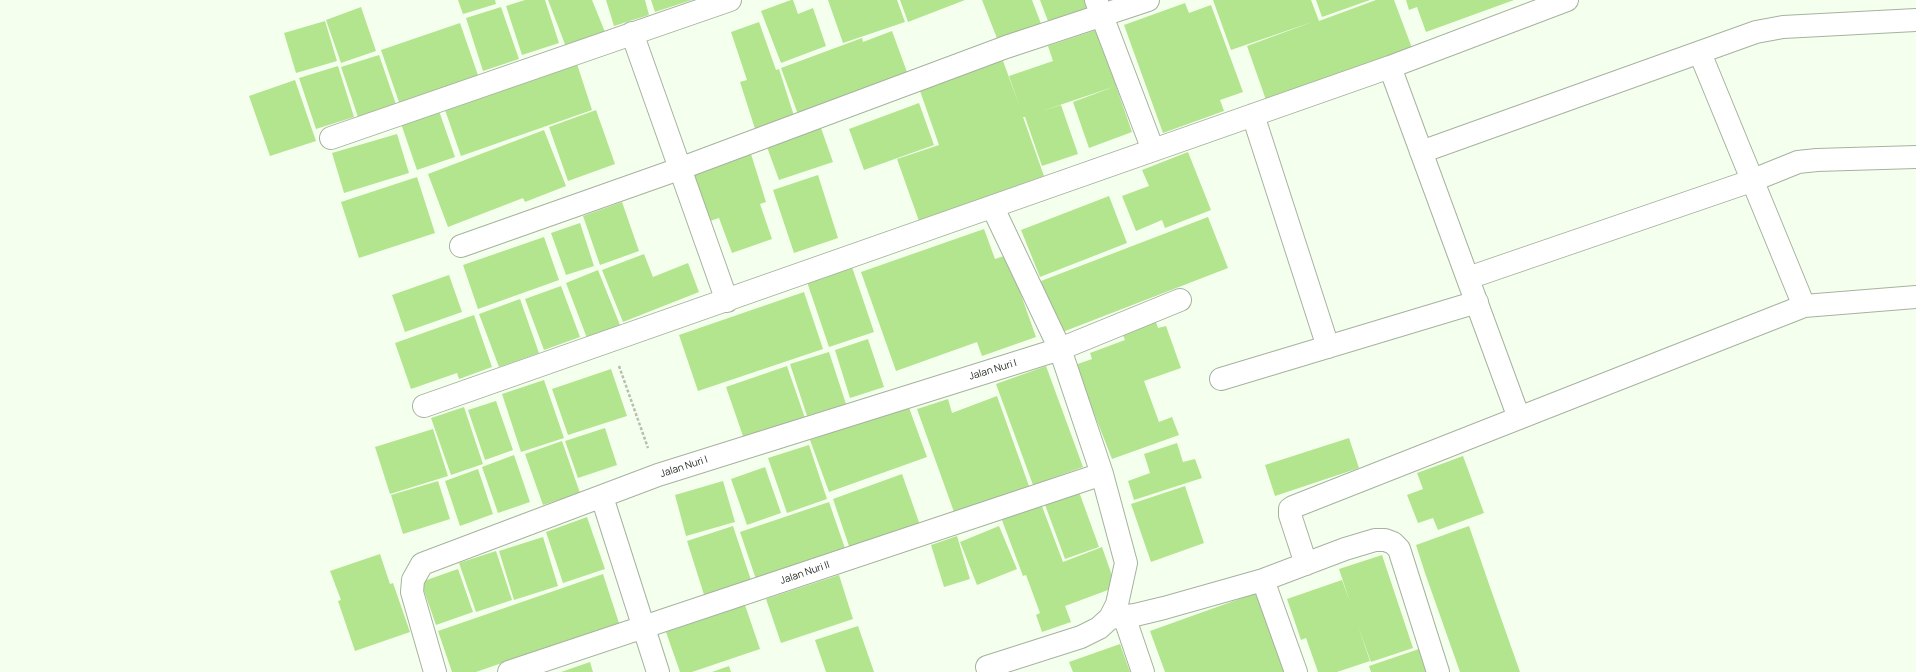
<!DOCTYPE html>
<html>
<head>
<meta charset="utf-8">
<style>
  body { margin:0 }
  canvas { display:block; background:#f5ffee }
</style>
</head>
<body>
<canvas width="1916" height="672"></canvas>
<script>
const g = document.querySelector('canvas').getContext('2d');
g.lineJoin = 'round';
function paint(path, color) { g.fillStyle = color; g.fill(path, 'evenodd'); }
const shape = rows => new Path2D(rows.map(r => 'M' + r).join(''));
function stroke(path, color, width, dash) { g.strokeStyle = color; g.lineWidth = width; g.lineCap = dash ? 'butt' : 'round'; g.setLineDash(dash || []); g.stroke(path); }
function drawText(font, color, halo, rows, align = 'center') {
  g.font = font + ' Manrope,sans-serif'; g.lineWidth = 3.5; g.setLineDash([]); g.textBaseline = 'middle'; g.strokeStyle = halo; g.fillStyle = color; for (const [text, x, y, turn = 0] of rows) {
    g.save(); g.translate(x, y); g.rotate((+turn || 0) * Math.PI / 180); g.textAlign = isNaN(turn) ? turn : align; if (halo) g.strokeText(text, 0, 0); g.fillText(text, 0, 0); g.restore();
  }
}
paint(shape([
  [458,0,495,0,496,4,463,14],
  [525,0,545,0,559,43,522,55,506,6],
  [548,0,592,0,605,32,566,47],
  [606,0,645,0,649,15,614,26],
  [651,0,692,0,655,12],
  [791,0,793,0,798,14,813,8,826,46,781,63,761,11],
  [828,0,897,0,905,22,843,43],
  [900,0,965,0,908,22],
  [982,0,1032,0,1043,29,1000,46],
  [1040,0,1092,0,1097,12,1051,29],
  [1213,0,1311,0,1319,21,1376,0,1394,0,1412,48,1266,100,1247,46,1315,21,1231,50],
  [1316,0,1370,0,1322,17],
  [1406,0,1514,0,1426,32,1417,7,1409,10],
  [1185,3,1189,13,1211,5,1243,92,1220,100,1224,111,1163,133,1124,25],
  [361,7,376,51,341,63,326,20],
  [501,7,519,59,483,71,466,18],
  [325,21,337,61,296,73,284,33],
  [759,22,776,70,779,69,796,122,757,135,740,82,747,80,731,32],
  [460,23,480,81,401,108,381,50],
  [1099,29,1119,85,1042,111,1061,105,1078,154,1042,166,1025,117,1023,117,1044,176,919,221,897,159,939,145,919,88,1002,58,1020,108,1009,76,1053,61,1048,46],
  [892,31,907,72,878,83,881,91,800,120,781,68,862,38,863,42],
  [379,55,398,110,360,123,341,67],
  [577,64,592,110,461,156,445,110],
  [338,66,354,117,316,129,299,78],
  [295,80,316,141,270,156,249,96],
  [1116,86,1132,132,1089,148,1073,102],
  [919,103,934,145,864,170,849,129],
  [437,105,455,157,417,170,399,118],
  [596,110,615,164,568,181,549,127],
  [821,128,833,162,779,180,767,147],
  [544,130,566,186,525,202,523,198,448,227,428,174],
  [397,134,409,173,344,193,332,153],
  [1188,152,1211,210,1165,228,1162,220,1136,231,1122,196,1149,186,1142,170],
  [751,154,766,202,760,204,772,239,732,253,719,218,710,221,694,174],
  [818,175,838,238,794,253,773,190],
  [417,177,435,233,359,258,341,202],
  [1109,196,1127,243,1040,277,1021,230],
  [622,202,639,251,600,265,583,216],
  [1208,217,1228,268,1060,333,1041,281],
  [580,223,594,266,566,275,551,233],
  [984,229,995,259,1007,255,1036,337,982,356,977,342,896,371,861,272],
  [544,237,559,280,478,309,463,265],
  [644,254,653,277,688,263,699,292,623,322,602,270],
  [852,267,874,332,829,347,807,282],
  [598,270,620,325,587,338,566,283],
  [449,275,462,312,405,332,392,295],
  [561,286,580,337,544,350,525,299],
  [804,292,823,349,698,391,679,335],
  [520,299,539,353,499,367,479,314],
  [474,315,492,367,459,379,457,373,411,389,395,343],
  [1155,319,1158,328,1166,326,1181,368,1144,381,1159,422,1172,417,1179,435,1112,459,1075,365,1092,359,1090,353,1125,340,1121,331],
  [868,339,884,387,850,398,835,350],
  [829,352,846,404,807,416,790,364],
  [787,366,805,418,744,439,726,387],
  [1046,366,1083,467,1033,485,996,384],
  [611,369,627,416,568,435,552,389],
  [544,380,564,438,521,452,502,394],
  [997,396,1029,486,954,512,917,409,948,399,952,413],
  [496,401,513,450,485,460,468,410],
  [908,405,927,457,829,492,810,440],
  [464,407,483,464,451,475,431,418],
  [605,428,617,465,578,478,565,441],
  [433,429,448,476,390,494,375,447],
  [1349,438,1359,468,1275,496,1265,465],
  [562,441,580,493,543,505,525,454],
  [1177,443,1183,462,1195,459,1202,478,1134,500,1128,481,1150,473,1144,454],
  [809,445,827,499,787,513,768,458],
  [514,455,530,502,498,513,482,467],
  [1463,456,1484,513,1438,530,1433,518,1418,523,1407,495,1423,489,1417,473],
  [765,467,781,513,747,525,731,479],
  [478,469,493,514,460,526,445,481],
  [902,474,920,525,850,549,833,499],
  [438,481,450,519,403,534,391,495],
  [723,481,735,522,686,536,675,495],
  [1185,486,1204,543,1151,562,1131,504],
  [1078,489,1099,547,1065,559,1044,502],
  [1040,501,1063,562,1102,547,1116,587,1065,606,1071,622,1042,632,1036,615,1040,613,1026,575,1023,576,1000,515],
  [829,502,848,557,759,588,740,532],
  [587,517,605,569,563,583,546,532],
  [733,526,753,586,706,601,687,541],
  [999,526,1017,569,977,585,960,542],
  [1469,526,1490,587,1520,672,1460,672,1425,573,1416,545],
  [957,536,970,579,944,587,931,545],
  [543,537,558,586,514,600,499,551],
  [496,551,512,600,476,612,459,563],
  [380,554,390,584,393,583,410,632,355,651,338,601,341,600,330,571],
  [1382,555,1413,648,1371,662,1358,626,1370,661,1337,672,1318,672,1306,638,1301,640,1287,599,1342,580,1350,602,1339,569],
  [458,569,473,612,436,625,421,582],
  [603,574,620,626,572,642,571,639,476,672,452,672,438,631],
  [839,575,853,619,781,643,766,599],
  [1256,593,1285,672,1165,672,1150,631],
  [745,605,760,649,692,672,680,672,666,632],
  [858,626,874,672,826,672,815,640],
  [1120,644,1130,672,1073,672,1069,662],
  [1419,649,1426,672,1371,672,1369,666],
  [590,662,593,672,561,672],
  [729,666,731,672,712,672]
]), '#b2e58d');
const minor = shape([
  [1096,0,1153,150],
  [632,33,727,301],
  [1700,53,1804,306],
  [1390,67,1519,418,1804,306,1916,297],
  [1253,115,1328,347],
  [331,138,730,0],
  [1421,152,1756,32,1783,27,1916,20],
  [461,246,679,169,1006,47,1148,0],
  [1468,278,1751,181,1798,162,1817,160,1916,157],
  [1221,379,1477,302],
  [424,406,1390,67,1567,0],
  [602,497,658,672],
  [1306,564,1290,515,1290,509,1293,507,1519,418],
  [1263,580,1296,672],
  [1124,616,1143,672],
  [1110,618,1135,615,1164,608,1263,580,1345,549,1375,540,1385,540,1393,543,1399,549,1438,672],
  [435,672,412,592,413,580,422,564,658,475,1060,349,1180,300],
  [509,672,1102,474],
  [989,672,987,667,1081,637,1099,628,1110,618,1117,604,1126,563,1102,474,1060,349,993,208]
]);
stroke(minor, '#a6b29f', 24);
stroke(shape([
  [619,366,648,448]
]), '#b7bfb1', 2.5, [3, 2]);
stroke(minor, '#fff', 22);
drawText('10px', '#282d25', '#fff', [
  ["Jalan Nuri I",993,370,-17],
  ["Jalan Nuri I",684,467,-18],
  ["Jalan Nuri II",805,573,-19]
]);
</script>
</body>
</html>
